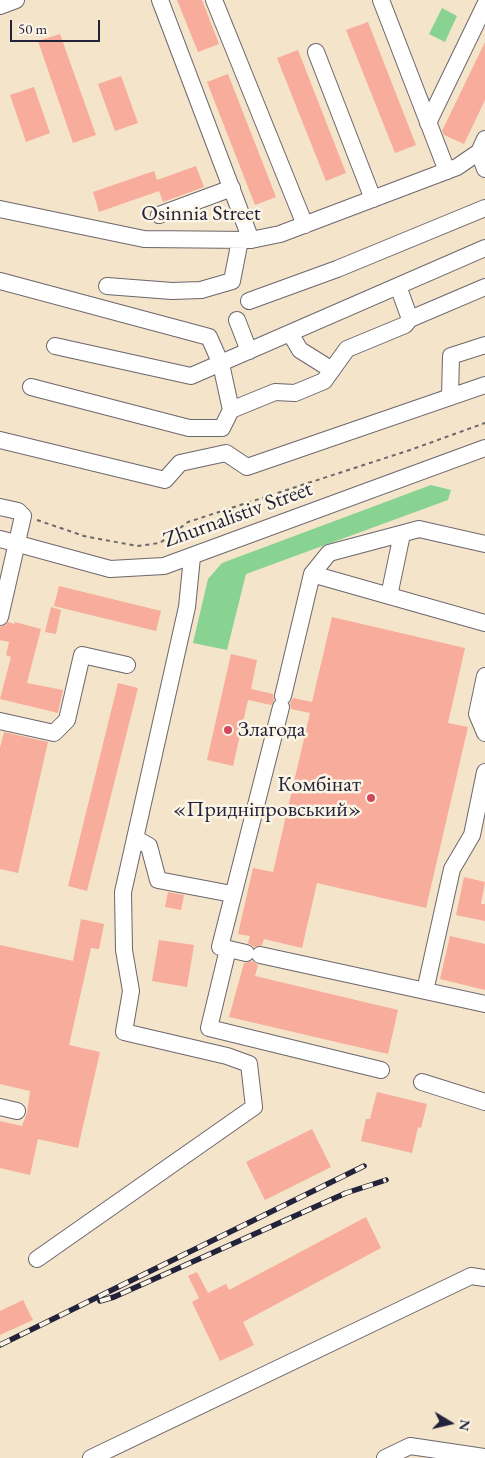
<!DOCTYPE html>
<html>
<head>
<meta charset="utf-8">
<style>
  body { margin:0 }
  #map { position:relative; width:485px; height:1458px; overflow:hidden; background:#f4e4c9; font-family:"EB Garamond",serif }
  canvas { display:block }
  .north { position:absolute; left:425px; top:1398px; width:50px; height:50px; -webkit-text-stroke:4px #fcf5e5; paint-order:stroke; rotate:99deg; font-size:14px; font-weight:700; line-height:20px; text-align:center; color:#22223b }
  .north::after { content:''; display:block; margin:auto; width:18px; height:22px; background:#22223b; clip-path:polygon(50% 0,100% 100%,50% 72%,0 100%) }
  .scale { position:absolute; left:10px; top:20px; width:90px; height:22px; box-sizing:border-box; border:2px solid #22223b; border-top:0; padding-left:6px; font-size:15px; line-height:18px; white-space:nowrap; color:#22223b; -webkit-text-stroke:4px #fcf5e5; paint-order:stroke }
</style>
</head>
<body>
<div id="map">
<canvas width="485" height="1458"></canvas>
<div class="north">N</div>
<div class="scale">50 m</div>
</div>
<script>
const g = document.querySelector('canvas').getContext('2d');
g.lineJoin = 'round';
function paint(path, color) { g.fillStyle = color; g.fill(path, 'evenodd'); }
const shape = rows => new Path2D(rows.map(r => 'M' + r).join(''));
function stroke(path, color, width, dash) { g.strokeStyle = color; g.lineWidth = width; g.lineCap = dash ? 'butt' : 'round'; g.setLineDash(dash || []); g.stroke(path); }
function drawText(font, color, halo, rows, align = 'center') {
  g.font = font + ' "EB Garamond",serif'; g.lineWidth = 5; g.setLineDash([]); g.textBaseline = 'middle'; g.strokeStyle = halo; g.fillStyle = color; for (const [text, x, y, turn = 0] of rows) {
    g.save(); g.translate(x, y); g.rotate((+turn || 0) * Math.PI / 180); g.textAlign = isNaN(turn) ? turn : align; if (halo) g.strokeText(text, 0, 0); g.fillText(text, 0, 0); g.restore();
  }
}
paint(shape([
  [442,8,457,16,445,42,429,34],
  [431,485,451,490,448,500,246,574,227,650,193,643,208,579,222,563]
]), '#88d391');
paint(shape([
  [177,0,202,0,219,44,198,52],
  [368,22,416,145,395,153,346,30],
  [60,34,96,135,73,143,38,41],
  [485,42,485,100,464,144,444,135,442,131],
  [298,50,346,173,326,181,277,58],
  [228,74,276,197,255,205,207,82],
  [121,76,138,123,115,131,98,84],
  [34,87,50,133,26,142,10,95],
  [196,166,204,187,163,202,159,191,99,212,93,192,154,171,157,180],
  [59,586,161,611,156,631,54,606],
  [51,607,61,610,56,634,45,632],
  [332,617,465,648,448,723,468,727,426,908,317,883,302,948,264,939,262,945,254,947,248,943,250,936,238,934,253,868,273,872,310,713,291,709,290,703,293,698,312,702],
  [8,622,14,624,15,622,41,629,27,683,63,690,58,713,0,699,11,657,6,655,9,642,0,640,0,627],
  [231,654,257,660,251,689,273,694,274,700,271,705,248,700,233,766,207,760],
  [118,683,138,688,87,891,68,886],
  [4,732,48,742,18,873,0,869,0,748],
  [464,877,485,882,481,904,485,904,485,921,456,915],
  [168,892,184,895,181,910,165,907],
  [81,919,104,924,99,949,91,948,69,1045,100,1052,78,1148,38,1139,30,1175,0,1168,0,1121,22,1126,27,1113,30,1091,0,1084,0,945,73,961],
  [450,936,485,944,485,990,440,979],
  [159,940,194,945,187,987,152,981],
  [252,961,258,965,255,976,398,1010,388,1054,229,1017,244,963],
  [377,1092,427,1104,421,1128,418,1127,412,1153,361,1141,366,1119,370,1119],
  [312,1129,331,1167,265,1200,246,1162],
  [366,1217,381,1248,243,1322,254,1345,220,1361,192,1302,199,1298,188,1276,197,1272,208,1293,226,1284,229,1290],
  [23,1300,33,1320,0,1335,0,1311]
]), '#f8ac9b');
const minor = shape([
  [160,0,251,240],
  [214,0,305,225],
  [381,0,447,171],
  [0,6,16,0],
  [316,52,373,199],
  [428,123,485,5],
  [479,152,485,169],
  [0,209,144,239,251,240,280,234,457,167,479,152,485,139],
  [159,215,232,188],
  [0,281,209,337,221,364,231,410,222,428,189,428,31,387],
  [107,286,172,291,201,290,232,281,240,240],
  [398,286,410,319],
  [249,301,337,269,485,208],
  [237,320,249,351],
  [290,333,300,350,332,370],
  [55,346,191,376,485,248],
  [450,397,451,356,485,345],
  [231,410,275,392,295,393,324,381,347,349,405,325,410,319,485,287],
  [0,440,165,480,180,463,226,453,247,467,485,385],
  [0,507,18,511,23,516,0,617],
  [0,539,110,569,164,566,485,448],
  [312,574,485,623],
  [389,596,402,534],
  [485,676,477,714,485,733],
  [283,696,312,574,329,553,419,529,485,544],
  [0,721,54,733,67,720,82,655,127,665],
  [135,838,149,846,158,880,232,894],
  [228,949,209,1028,381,1070],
  [246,953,220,947,281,707],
  [260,955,485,1004],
  [425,991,452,869,472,835,485,772],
  [422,1082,485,1102],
  [0,1107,17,1111],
  [37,1259,254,1107,249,1064,227,1056,124,1032,131,991,124,950,123,892,187,607,192,557],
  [91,1458,471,1276,485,1278],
  [385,1458,410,1446,485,1457]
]);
stroke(minor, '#6c666d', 18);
stroke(shape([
  [37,520,84,536,137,546,160,543,188,522,410,450,485,423]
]), '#6c666d', 2, [4, 4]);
stroke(minor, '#fff', 16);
const rail = shape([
  [100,1301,114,1297,346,1193,386,1180],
  [0,1345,364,1166]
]);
stroke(rail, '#22223b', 5.5);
stroke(rail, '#fcf5e5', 4, [11]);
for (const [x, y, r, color] of [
  [228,730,5,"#d1495b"],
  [371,798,5,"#d1495b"]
]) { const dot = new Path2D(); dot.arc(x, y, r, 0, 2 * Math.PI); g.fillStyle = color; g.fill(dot); stroke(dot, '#fcf5e5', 2); }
drawText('22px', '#22223b', '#fcf5e5', [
  ["Osinnia Street",201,214],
  ["Zhurnalistiv Street",238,515,-20]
]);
drawText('22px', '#22223b', '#fcf5e5', [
  ["Злагода",238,730],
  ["Комбінат",361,785,"right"],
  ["«Придніпровський»",361,810,"right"]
], 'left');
</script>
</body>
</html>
